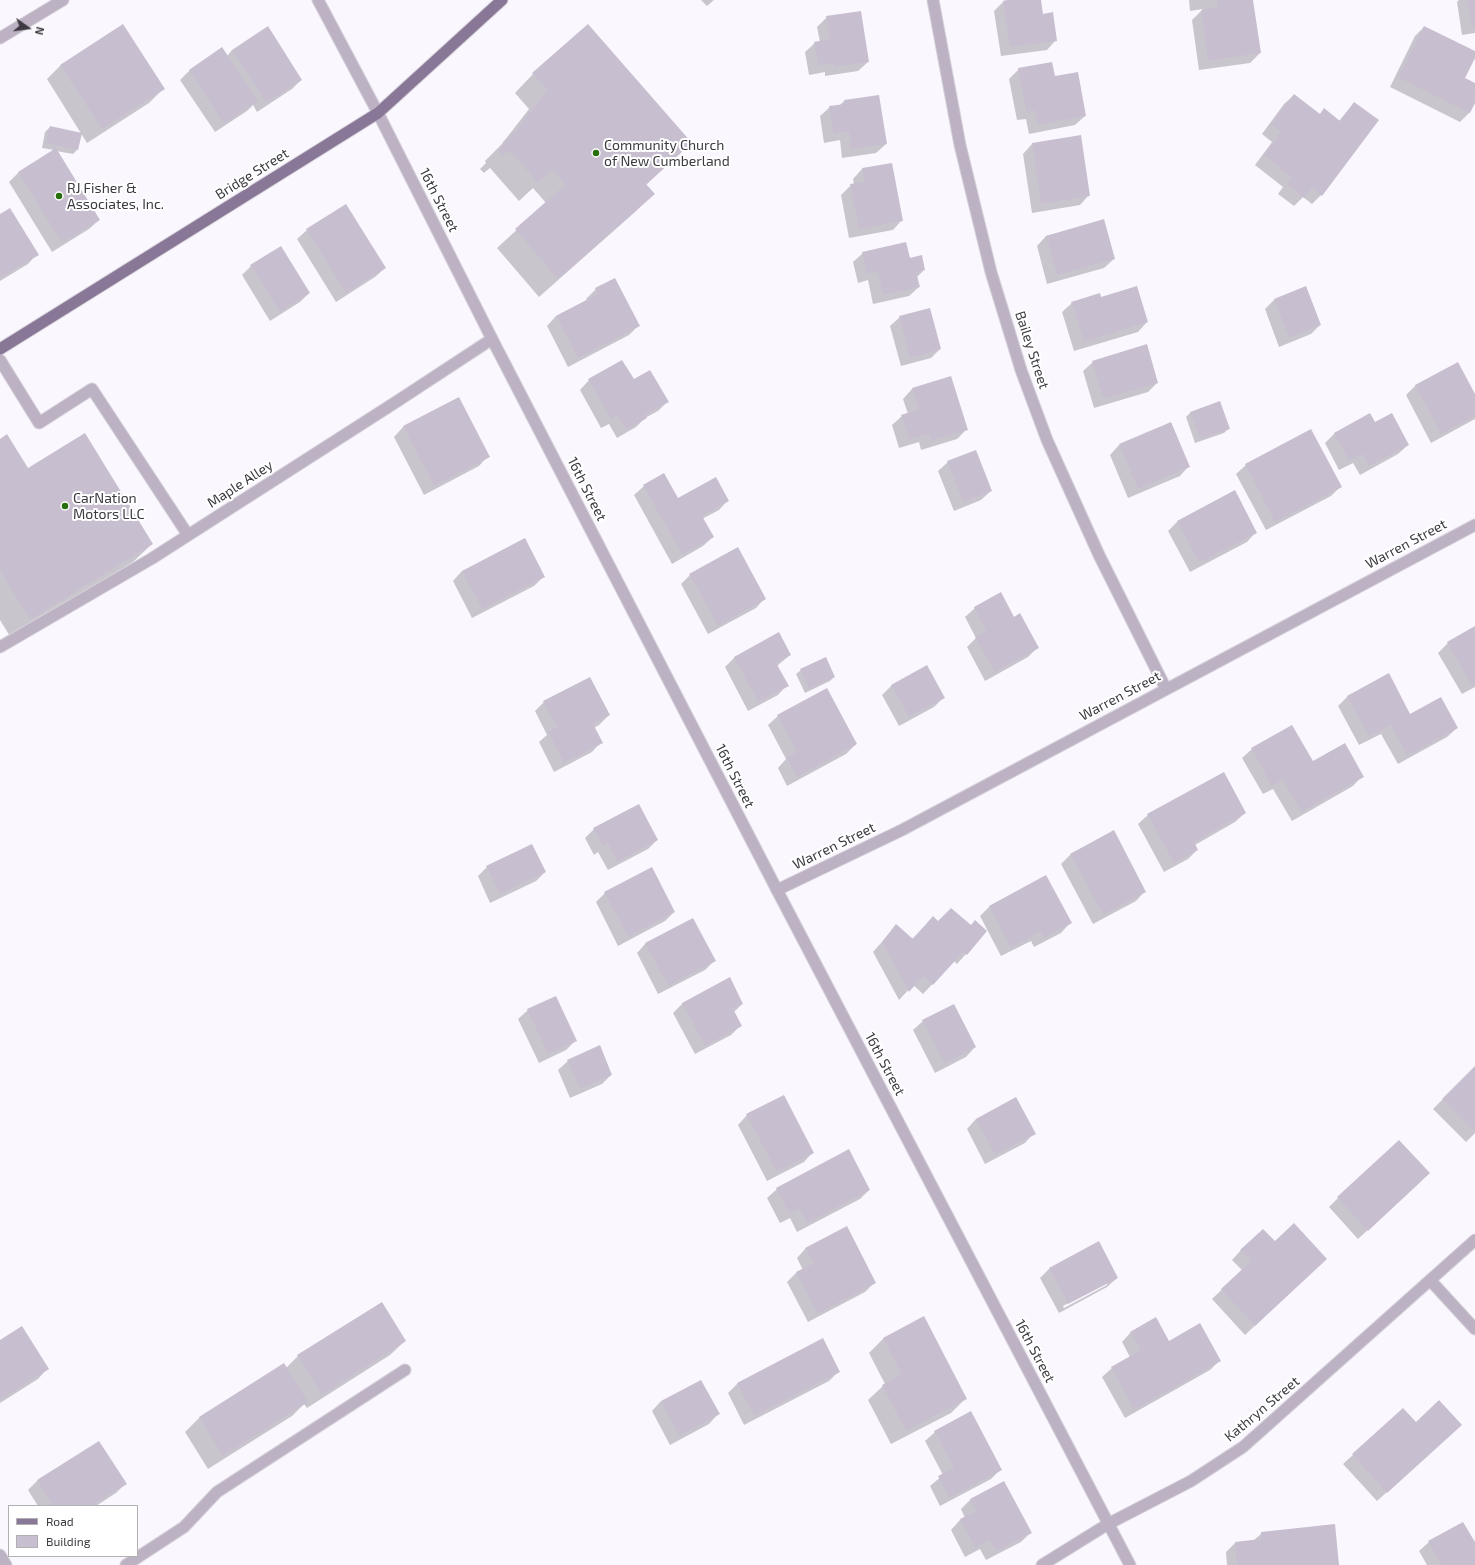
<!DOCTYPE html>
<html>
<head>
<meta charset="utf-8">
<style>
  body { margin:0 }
  #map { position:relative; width:1475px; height:1565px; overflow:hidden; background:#fbf7ff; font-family:"Exo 2",sans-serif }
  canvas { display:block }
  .legend { position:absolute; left:8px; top:1505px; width:130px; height:52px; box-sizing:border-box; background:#fff; border:1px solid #b1b0b3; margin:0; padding:5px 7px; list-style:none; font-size:12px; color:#3c3940 }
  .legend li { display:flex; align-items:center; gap:8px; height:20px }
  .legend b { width:20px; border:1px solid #b1b0b3 }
  .north { position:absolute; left:8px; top:8px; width:40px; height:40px; -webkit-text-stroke:3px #fff; paint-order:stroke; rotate:104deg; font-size:11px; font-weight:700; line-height:16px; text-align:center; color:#3c3940 }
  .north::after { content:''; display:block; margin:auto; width:14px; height:18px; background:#3c3940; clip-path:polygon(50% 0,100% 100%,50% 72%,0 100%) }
</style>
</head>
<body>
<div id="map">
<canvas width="1475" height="1565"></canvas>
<ul class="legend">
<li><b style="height:5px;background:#887796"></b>Road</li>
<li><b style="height:11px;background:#c7becf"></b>Building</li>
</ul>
<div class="north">N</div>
</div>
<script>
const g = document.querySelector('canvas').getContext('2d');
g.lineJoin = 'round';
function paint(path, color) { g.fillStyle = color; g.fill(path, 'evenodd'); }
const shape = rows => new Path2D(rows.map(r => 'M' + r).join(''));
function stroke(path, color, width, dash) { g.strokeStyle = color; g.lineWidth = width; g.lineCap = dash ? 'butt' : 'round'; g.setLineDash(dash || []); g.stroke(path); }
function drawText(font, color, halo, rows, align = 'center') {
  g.font = font + ' "Exo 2",sans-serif'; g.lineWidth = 4; g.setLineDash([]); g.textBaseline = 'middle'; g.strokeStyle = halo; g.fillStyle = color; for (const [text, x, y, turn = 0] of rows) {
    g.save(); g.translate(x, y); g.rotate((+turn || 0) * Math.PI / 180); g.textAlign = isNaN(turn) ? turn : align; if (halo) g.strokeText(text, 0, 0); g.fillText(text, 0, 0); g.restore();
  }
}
paint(shape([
  [701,0,714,0,707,6],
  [1014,0,1040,0,1042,15,1056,40,1047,50,1001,56,994,11,1004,1],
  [1189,0,1252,0,1260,53,1250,63,1199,70,1192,20,1203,9,1190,11],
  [1459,0,1475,0,1475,33,1462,35,1457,2],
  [827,17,868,62,858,71,825,76,825,72,809,75,805,52,815,43,820,42,817,27],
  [1424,27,1475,52,1475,56,1464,79,1475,84,1475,101,1469,113,1460,122,1390,87,1415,36],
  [232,50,301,80,292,89,257,112,253,105,247,111,215,132,180,80,190,70,227,56],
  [61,65,163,89,149,103,87,143,47,79],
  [1019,69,1054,78,1085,116,1075,125,1029,134,1026,119,1017,120,1009,79],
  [533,74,691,143,646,185,653,194,635,212,539,297,497,248,546,203,533,188,519,201,490,168,484,173,480,169,486,163,485,161,501,145,529,109,515,93],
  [1294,95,1320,115,1339,121,1354,103,1321,195,1312,204,1303,197,1294,206,1278,194,1283,187,1255,165,1272,142,1262,134,1284,104],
  [844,101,886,144,876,153,842,158,840,140,824,143,820,116,830,107,840,105],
  [50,127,77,150,73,154,56,151,99,220,89,229,52,252,9,182,18,173,54,150,42,148,45,132],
  [1080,136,1089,195,1080,205,1032,213,1023,154,1032,144],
  [891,164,902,220,893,230,849,238,841,195,851,185,854,185,853,179,862,169],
  [0,216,37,254,28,264,0,281],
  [1103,221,1114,259,1104,268,1047,284,1037,246,1046,236],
  [307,230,385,268,375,277,336,302,297,239],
  [863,253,909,259,924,270,917,277,919,287,909,296,873,304,868,280,858,283,853,262],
  [251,266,309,293,300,302,270,321,242,275],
  [1306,288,1320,325,1311,334,1279,347,1265,309,1274,300],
  [596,289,638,326,629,335,568,367,547,326,556,316,587,300,586,299],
  [1101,298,1147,322,1138,332,1074,351,1062,312,1072,303],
  [900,317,940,349,931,358,901,366,890,326],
  [1093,362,1157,383,1148,392,1094,408,1083,371],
  [950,377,966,430,957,439,921,450,919,442,899,448,892,425,902,416,908,414,903,399,912,389],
  [589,380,633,381,667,402,658,411,645,418,636,427,617,438,609,424,601,428,580,390],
  [1416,385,1475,396,1475,419,1431,443,1406,395],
  [458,399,488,456,479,466,424,495,394,437,403,427],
  [1220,403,1228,429,1224,433,1195,443,1186,417,1190,413],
  [1171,423,1189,466,1180,476,1128,498,1110,455,1119,445],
  [1374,423,1408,445,1398,454,1360,475,1353,463,1339,470,1325,443,1335,433],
  [0,440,28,470,152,544,133,562,11,638,0,620],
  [948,462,991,491,981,500,954,511,938,471],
  [1246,465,1340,487,1331,496,1266,530,1236,474],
  [644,486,678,500,728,500,719,510,702,519,713,537,703,546,672,564,634,495],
  [1178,521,1256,532,1247,542,1190,572,1168,531],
  [462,571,544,576,534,586,472,618,453,581],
  [690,575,765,598,756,608,708,634,681,584],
  [975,608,1013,618,1037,648,1028,657,985,681,967,647,976,638,965,617],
  [1475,627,1475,687,1462,694,1438,653,1448,643],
  [779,634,790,655,777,666,787,685,778,695,748,711,725,667,734,658],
  [801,670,834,677,830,681,805,693,796,674],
  [1388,674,1410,715,1457,728,1447,737,1398,764,1381,734,1359,745,1338,706,1347,697],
  [892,685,944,697,934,707,899,726,882,695],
  [544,702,609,715,599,725,594,728,601,742,592,752,554,772,539,742,547,735,535,711],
  [778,716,856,744,846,754,787,786,778,768,786,759,768,725],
  [1252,749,1312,763,1362,776,1353,786,1292,821,1273,789,1263,794,1242,758],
  [1245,813,1235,822,1195,845,1197,850,1188,859,1164,872,1138,824,1148,815],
  [594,829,657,840,648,849,608,870,598,852,594,855,585,838],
  [1071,854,1145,891,1136,901,1093,924,1061,864],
  [487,867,545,872,536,881,490,903,478,876],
  [1046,876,1070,923,1061,933,1034,947,1031,941,1001,956,980,916,989,907],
  [605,893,674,912,665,921,618,946,596,902],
  [933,918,966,954,957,964,954,961,923,994,913,985,899,1000,873,952,896,926,912,939],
  [646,943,715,960,705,970,658,994,637,953],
  [683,1003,742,1004,734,1012,740,1026,731,1035,695,1054,673,1013],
  [528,1010,576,1040,566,1050,539,1063,518,1019],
  [923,1021,975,1047,966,1057,935,1073,913,1030],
  [568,1061,611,1075,602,1084,570,1098,558,1070],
  [1475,1067,1475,1133,1466,1142,1433,1109],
  [1016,1098,1034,1133,1025,1143,985,1164,967,1129,976,1119],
  [747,1115,813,1152,804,1162,767,1181,738,1125],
  [1419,1183,1358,1239,1329,1207,1338,1198],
  [777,1189,869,1190,860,1199,797,1232,790,1218,780,1223,767,1198],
  [1275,1243,1316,1268,1245,1335,1212,1299,1242,1270,1232,1260,1241,1250],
  [806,1248,875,1282,865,1292,808,1322,787,1282,796,1273,803,1270,797,1258],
  [1050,1268,1117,1278,1107,1287,1059,1313,1040,1278],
  [1107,1283,1107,1285,1064,1308,1063,1306],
  [382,1304,405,1341,390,1355,307,1408,304,1404,292,1416,208,1469,185,1432,199,1418,283,1365,286,1368,298,1356],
  [924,1318,966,1398,951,1413,891,1444,868,1400,885,1384,869,1353,883,1339],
  [1131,1332,1168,1342,1219,1361,1210,1370,1125,1418,1102,1377,1112,1368,1130,1357,1122,1342],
  [822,1340,838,1372,829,1381,744,1425,728,1393,737,1384],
  [0,1342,47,1369,38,1379,0,1403],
  [661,1401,718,1414,709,1424,670,1445,652,1411],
  [1403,1409,1416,1423,1451,1434,1377,1501,1343,1464],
  [935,1432,1000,1470,991,1479,940,1506,930,1486,943,1475,925,1441],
  [38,1480,125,1484,116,1493,96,1506,38,1506,28,1490],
  [1004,1482,1031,1532,1021,1542,986,1560,980,1549,965,1557,951,1530,960,1520,965,1518,961,1509,970,1500],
  [1262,1533,1338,1565,1227,1565,1226,1552,1235,1543,1253,1541],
  [1429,1542,1475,1545,1475,1565,1427,1565,1419,1551]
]), '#0003');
paint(shape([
  [1007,0,1041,0,1043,14,1053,12,1057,41,1010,47,1003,1],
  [1217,0,1253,0,1261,53,1208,61,1201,10,1217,7],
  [1467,0,1475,0,1475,26,1472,26],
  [861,11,869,62,834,67,834,63,818,66,814,42,830,39,826,16],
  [123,24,165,89,102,129,60,65],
  [588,24,692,143,646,184,655,194,558,279,515,229,565,185,553,170,538,183,509,150,503,156,498,150,505,144,503,142,516,130,547,90,532,73],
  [268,26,302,80,266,103,232,50],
  [1424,26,1475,51,1475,58,1465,78,1475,83,1475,103,1470,113,1398,77],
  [222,47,258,101,224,124,189,70],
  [1052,62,1055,76,1078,72,1086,116,1038,125,1035,110,1026,112,1018,68],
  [1294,94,1320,114,1324,108,1340,121,1354,102,1379,120,1322,196,1312,188,1304,198,1287,184,1291,177,1264,155,1281,132,1271,124],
  [879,95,887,144,851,149,849,132,833,134,829,106,845,104,844,100],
  [50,126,82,133,78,150,46,143],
  [1081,135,1090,196,1041,204,1032,143],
  [56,148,100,220,62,243,18,172],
  [892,163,903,221,859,229,850,184,864,182,862,168],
  [346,204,386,268,346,293,306,229],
  [10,208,39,255,1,277,0,275,0,214],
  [1104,219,1115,259,1057,275,1046,236],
  [906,242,910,258,922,255,925,270,916,272,920,287,883,295,878,272,867,274,862,252],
  [281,246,310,293,280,312,250,265],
  [615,278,640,326,578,358,556,316,598,294,595,288],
  [1137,286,1148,322,1084,342,1071,302,1100,293,1101,297],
  [1306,286,1321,325,1289,338,1274,299],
  [930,308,941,349,910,358,899,316],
  [1147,344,1158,383,1103,399,1092,361],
  [622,360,634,379,650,370,669,402,645,415,647,418,626,430,618,416,611,419,588,379],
  [1458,362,1475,394,1475,416,1441,434,1415,385],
  [951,376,968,430,931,441,928,434,909,440,901,415,919,409,912,388],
  [459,397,490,457,434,486,403,426],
  [1220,401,1230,429,1200,439,1190,412],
  [1370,413,1375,422,1392,413,1409,445,1369,466,1363,454,1349,461,1334,433],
  [1171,422,1190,467,1138,489,1119,444],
  [1311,429,1342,487,1275,522,1245,464],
  [85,433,153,544,30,620,0,571,0,439,7,434,28,468],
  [976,450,992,491,963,502,947,461],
  [664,473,678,498,716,477,729,501,702,516,714,537,682,555,643,485],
  [1235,490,1257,533,1199,563,1177,521],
  [525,538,545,577,482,609,462,571],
  [738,547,766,599,718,626,689,574],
  [1001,592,1014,617,1020,613,1039,648,995,672,975,637,986,631,974,607],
  [1475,626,1475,684,1472,686,1447,642],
  [779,632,791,655,776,663,789,686,758,702,734,657],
  [826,657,835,677,809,689,800,669],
  [927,665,945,698,909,717,891,685],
  [1389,673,1410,714,1441,697,1458,728,1407,756,1391,725,1369,737,1347,696],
  [590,677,610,715,593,724,603,743,564,763,548,732,557,727,543,701],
  [827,688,857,744,797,777,786,757,797,752,777,715],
  [1292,725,1313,761,1345,743,1364,777,1301,812,1283,780,1272,786,1251,748],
  [1224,772,1246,813,1194,842,1198,850,1174,863,1147,814],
  [639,804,658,840,617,862,608,843,603,846,593,828],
  [1114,830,1146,892,1103,915,1070,854],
  [532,844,546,872,500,894,486,866],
  [652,867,675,912,628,937,604,892],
  [1046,875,1072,923,1044,938,1040,932,1011,948,989,906],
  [951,908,971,925,975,920,987,931,967,955,963,952,933,985,923,976,909,992,882,942,896,924,913,939,933,916,938,921],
  [693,918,716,961,668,986,645,943],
  [730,977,743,1004,733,1009,742,1026,705,1046,682,1003],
  [556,996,577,1041,548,1054,527,1009],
  [954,1004,976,1047,945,1064,922,1020],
  [600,1045,612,1075,580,1089,567,1060],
  [1475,1066,1475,1132,1442,1099],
  [784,1095,814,1153,777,1172,746,1114],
  [1016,1097,1036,1134,995,1155,976,1119],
  [1399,1140,1430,1173,1368,1231,1337,1197],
  [849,1149,870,1190,807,1223,799,1209,789,1214,776,1188],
  [1294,1223,1327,1259,1255,1326,1221,1289,1251,1261,1240,1250,1263,1229,1275,1241],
  [847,1226,876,1283,817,1314,796,1272,814,1263,805,1248],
  [1099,1241,1118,1278,1068,1304,1049,1268],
  [382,1302,406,1341,322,1395,297,1355],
  [924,1316,967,1399,906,1431,882,1385,901,1374,883,1338],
  [1156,1317,1169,1341,1200,1323,1221,1361,1134,1410,1111,1367,1141,1350,1130,1332],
  [22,1326,49,1369,0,1400,0,1340],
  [823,1338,840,1372,754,1416,737,1383],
  [284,1363,308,1402,223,1456,199,1417],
  [701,1380,720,1414,679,1436,661,1401],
  [1439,1400,1462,1425,1387,1493,1352,1454,1403,1408,1416,1422],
  [971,1411,1002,1470,949,1498,938,1476,954,1468,934,1431],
  [99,1441,127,1484,91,1506,53,1506,37,1480],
  [1004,1481,1032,1533,996,1551,990,1540,975,1548,960,1519,976,1511,970,1499],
  [1463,1522,1475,1542,1475,1565,1441,1565,1428,1541],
  [1335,1524,1339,1565,1237,1565,1235,1542,1261,1539,1261,1532]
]), '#c7becf');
const service = shape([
  [0,38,63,0],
  [0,360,39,423,92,389,188,535],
  [0,647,151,559,396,402,492,339],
  [126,1565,184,1527,217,1492,405,1370]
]);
const minor = shape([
  [933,0,960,145,991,272,1021,370,1047,440,1099,555,1166,689],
  [777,890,902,830,1475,525],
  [1430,1280,1475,1329],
  [0,1555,6,1565],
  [1042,1565,1108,1524,1191,1481,1243,1447,1475,1240]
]);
const tertiary = shape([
  [318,0,378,113,492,339,777,890,1130,1565]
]);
const primary = shape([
  [0,349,378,113,502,0]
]);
stroke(service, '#d5d1d9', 13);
stroke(minor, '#d5d1d9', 13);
stroke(tertiary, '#d5d1d9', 13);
stroke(primary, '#d5d1d9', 13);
stroke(service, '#bcb2c4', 11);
stroke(minor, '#bcb2c4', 11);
stroke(tertiary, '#bcb2c4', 11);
stroke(primary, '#887796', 11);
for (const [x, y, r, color] of [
  [596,153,4,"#276e0c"],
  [59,196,4,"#276e0c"],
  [65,506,4,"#276e0c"]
]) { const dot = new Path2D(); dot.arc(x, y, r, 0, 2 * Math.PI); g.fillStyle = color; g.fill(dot); stroke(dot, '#fff', 1.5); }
drawText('14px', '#3c3940', '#fff', [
  ["Community Church",604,145],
  ["of New Cumberland",604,161],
  ["RJ Fisher &",67,188],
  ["Associates, Inc.",67,204],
  ["CarNation",73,498],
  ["Motors LLC",73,514]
], 'left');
drawText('14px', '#3c3940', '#fff', [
  ["Bridge Street",252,174,-32],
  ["16th Street",439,200,63],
  ["Bailey Street",1032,350,72],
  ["Maple Alley",240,484,-33],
  ["16th Street",587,489,63],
  ["Warren Street",1406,544,-28],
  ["Warren Street",1120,696,-28],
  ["16th Street",735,776,63],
  ["Warren Street",834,846,-26],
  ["16th Street",885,1064,62],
  ["16th Street",1035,1351,62],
  ["Kathryn Street",1262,1409,-40]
]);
</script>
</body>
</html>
